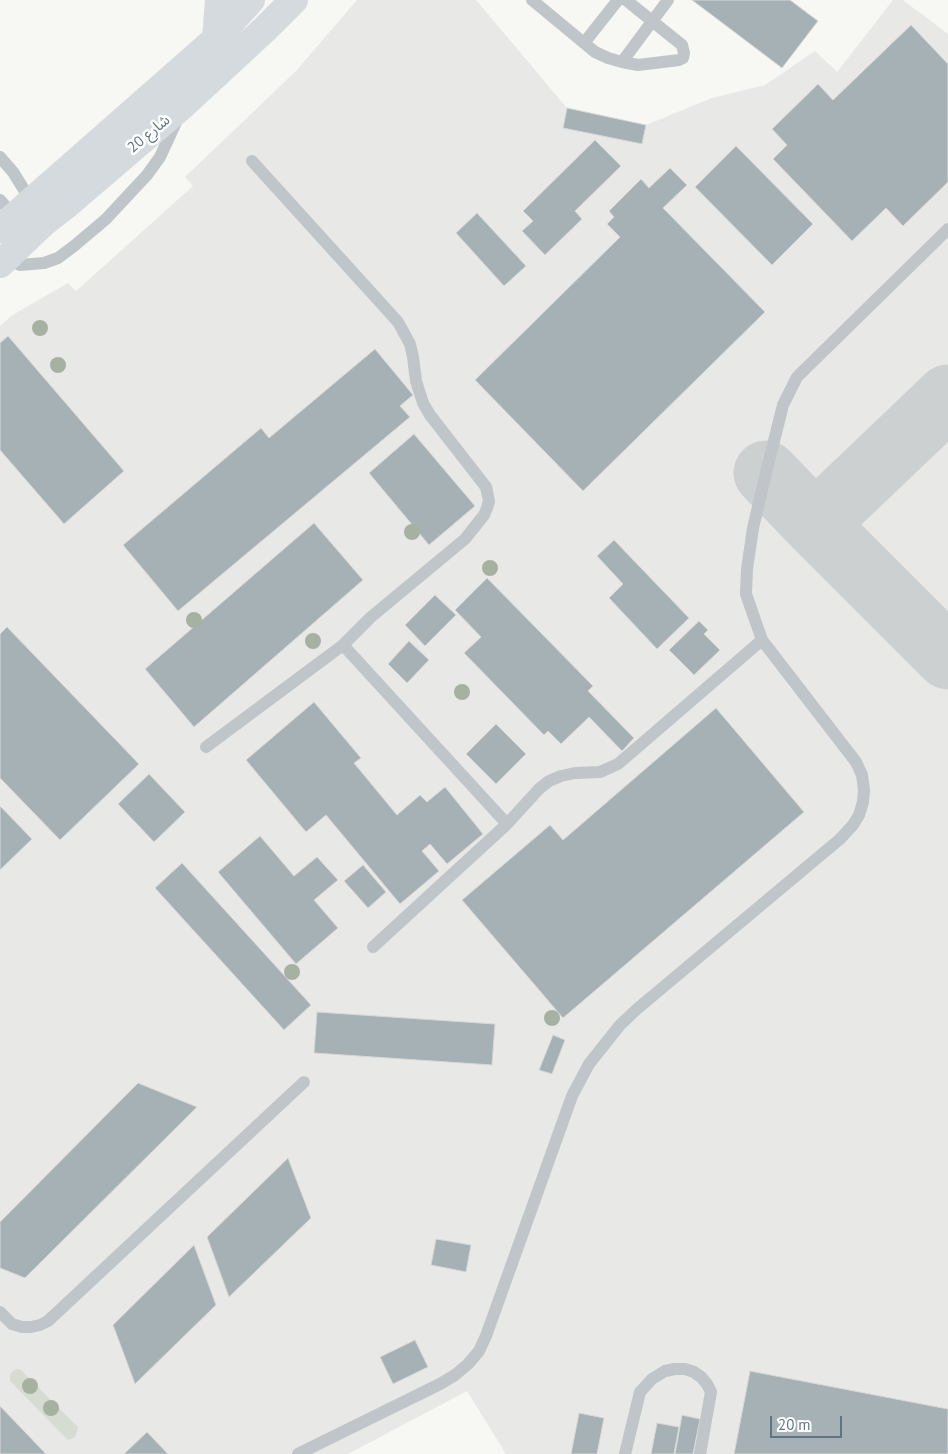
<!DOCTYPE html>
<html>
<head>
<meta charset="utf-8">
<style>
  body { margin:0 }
  #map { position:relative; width:948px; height:1454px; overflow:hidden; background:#f7f7f3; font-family:"PT Sans",sans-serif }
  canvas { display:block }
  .scale { position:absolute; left:770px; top:1416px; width:72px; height:22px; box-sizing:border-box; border:2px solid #607581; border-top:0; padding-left:6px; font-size:15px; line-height:18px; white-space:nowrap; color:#607581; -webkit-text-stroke:4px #fff; paint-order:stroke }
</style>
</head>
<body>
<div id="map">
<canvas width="948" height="1454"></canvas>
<div class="scale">20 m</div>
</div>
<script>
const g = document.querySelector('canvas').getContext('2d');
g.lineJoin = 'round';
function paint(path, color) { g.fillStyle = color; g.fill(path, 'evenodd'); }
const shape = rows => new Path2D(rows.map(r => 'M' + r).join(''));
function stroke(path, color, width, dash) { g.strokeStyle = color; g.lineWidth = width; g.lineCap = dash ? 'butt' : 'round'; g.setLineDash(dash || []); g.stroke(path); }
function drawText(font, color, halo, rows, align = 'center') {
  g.font = font + ' "PT Sans","Noto Sans Arabic",sans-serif'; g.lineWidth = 5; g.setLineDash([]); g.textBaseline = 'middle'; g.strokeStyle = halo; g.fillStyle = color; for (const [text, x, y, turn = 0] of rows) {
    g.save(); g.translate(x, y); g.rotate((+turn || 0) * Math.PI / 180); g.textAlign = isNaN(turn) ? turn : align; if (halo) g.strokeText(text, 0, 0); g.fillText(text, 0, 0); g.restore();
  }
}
paint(shape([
  [357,0,476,0,567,108,646,125,712,98,765,85,815,51,837,72,893,0,903,0,948,34,948,1454,506,1454,467,1391,348,1454,0,1454,0,326,11,316,68,283,76,291,193,186,185,177,296,71]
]), '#e8e8e7');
paint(shape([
  [17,1369,21,1370,78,1427,76,1435,74,1438,68,1440,10,1381,10,1375,13,1371]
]), '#d7dcd2');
stroke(shape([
  [766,473,815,524,948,657],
  [815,524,948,397]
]), '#ccd0d0', 65);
const building = shape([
  [692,0,790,0,818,21,782,68,692,0],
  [911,25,948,64,948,182,903,226,886,208,852,241,773,159,787,145,772,129,818,84,833,100,911,25],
  [567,108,646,125,642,144,563,128,567,108],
  [595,140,621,166,575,211,582,219,545,255,522,231,533,221,523,211,595,140],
  [736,146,813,224,772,265,695,187,736,146],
  [670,168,687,185,663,208,765,312,583,491,475,380,620,237,607,224,614,217,609,211,641,179,649,188,670,168],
  [477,213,526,266,504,286,456,233,477,213],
  [8,336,124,471,64,524,0,450,0,343,8,336],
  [375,349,413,395,400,406,410,417,178,611,123,545,261,428,269,438,375,349],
  [414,434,475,506,429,545,369,473,414,434],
  [314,523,363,580,194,727,145,669,314,523],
  [614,540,689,618,657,649,609,598,623,584,597,556,614,540],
  [487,578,593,686,588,691,634,738,622,751,589,717,561,744,548,731,544,735,464,653,481,637,455,610,487,578],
  [435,595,456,615,425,646,405,625,435,595],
  [699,621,708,630,704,634,720,650,694,675,669,650,699,621],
  [7,627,139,764,60,840,0,778,0,634,7,627],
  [409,641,429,660,407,683,388,664,409,641],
  [314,702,361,758,354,763,397,815,420,795,427,802,445,787,483,834,447,864,430,844,422,851,439,871,400,904,326,815,306,832,246,760,314,702],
  [716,708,804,812,563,1018,462,900,550,825,563,840,716,708],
  [496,724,526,754,496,784,466,754,496,724],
  [149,774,185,812,154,842,118,804,149,774],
  [0,806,32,839,0,870,0,806],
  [260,836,294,876,317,857,338,880,314,900,338,928,296,964,218,872,260,836],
  [182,863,311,1005,284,1030,155,888,182,863],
  [363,865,386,892,368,908,344,881,363,865],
  [317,1012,495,1024,492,1065,314,1053,317,1012],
  [553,1035,565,1040,552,1074,539,1070,553,1035],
  [138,1083,197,1107,25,1278,0,1268,0,1222,138,1083],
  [288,1158,311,1218,229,1297,207,1237,288,1158],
  [436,1239,471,1245,466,1272,431,1265,436,1239],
  [194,1245,216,1305,135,1384,113,1325,194,1245],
  [415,1340,428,1367,393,1384,380,1357,415,1340],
  [750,1371,948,1409,948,1454,734,1454,750,1371],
  [0,1406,46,1454,0,1454,0,1406],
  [579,1413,604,1418,597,1454,571,1454,579,1413],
  [682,1415,700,1419,693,1454,675,1454,682,1415],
  [657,1423,679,1427,674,1454,651,1454,657,1423],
  [147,1432,168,1454,124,1454,147,1432]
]);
paint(building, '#a6b1b6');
stroke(building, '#d9d8d6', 1);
stroke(shape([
  [532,0,584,43,595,52,608,58,622,62,638,65,679,60,683,58,684,53,682,45,626,0],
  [584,43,618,0],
  [622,62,668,0],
  [0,157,13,172,31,201],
  [0,200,14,216],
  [5,259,20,265,44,263,58,258,74,246,106,219,147,175,160,157,178,118],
  [343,645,507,824],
  [206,747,343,645,371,617,465,539,484,515,487,508,489,501,486,487,430,415,423,403,416,381,413,357,410,344,398,322,252,161],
  [373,947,507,824,539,789,549,781,561,776,575,773,600,772,618,764,762,640],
  [0,1312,12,1324,22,1327,31,1327,40,1325,48,1321,304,1082],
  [298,1454,440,1384,455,1375,468,1364,479,1351,486,1336,572,1096,589,1064,620,1025,637,1009,840,839,853,825,859,815,863,802,864,790,862,775,856,762,762,640,746,594,747,569,753,528,766,473,783,405,797,377,948,229],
  [625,1454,640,1392,652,1379,665,1371,675,1369,685,1369,694,1372,701,1377,707,1384,711,1392,700,1454]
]), '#bfc5c8', 12);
stroke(shape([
  [216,39,219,0],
  [0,229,216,39,251,0],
  [0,264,42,224,65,206,184,104,265,29,294,0]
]), '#d5dade', 28);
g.fillStyle = '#a7b1a2';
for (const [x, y] of [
  [40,328],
  [58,365],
  [412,532],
  [490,568],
  [194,620],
  [313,641],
  [462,692],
  [292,972],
  [552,1018],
  [30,1386],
  [51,1408]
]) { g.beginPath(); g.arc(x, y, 8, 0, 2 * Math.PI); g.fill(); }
drawText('15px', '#607581', '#fff', [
  ["شارع 20",149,134,-40]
]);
</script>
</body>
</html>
